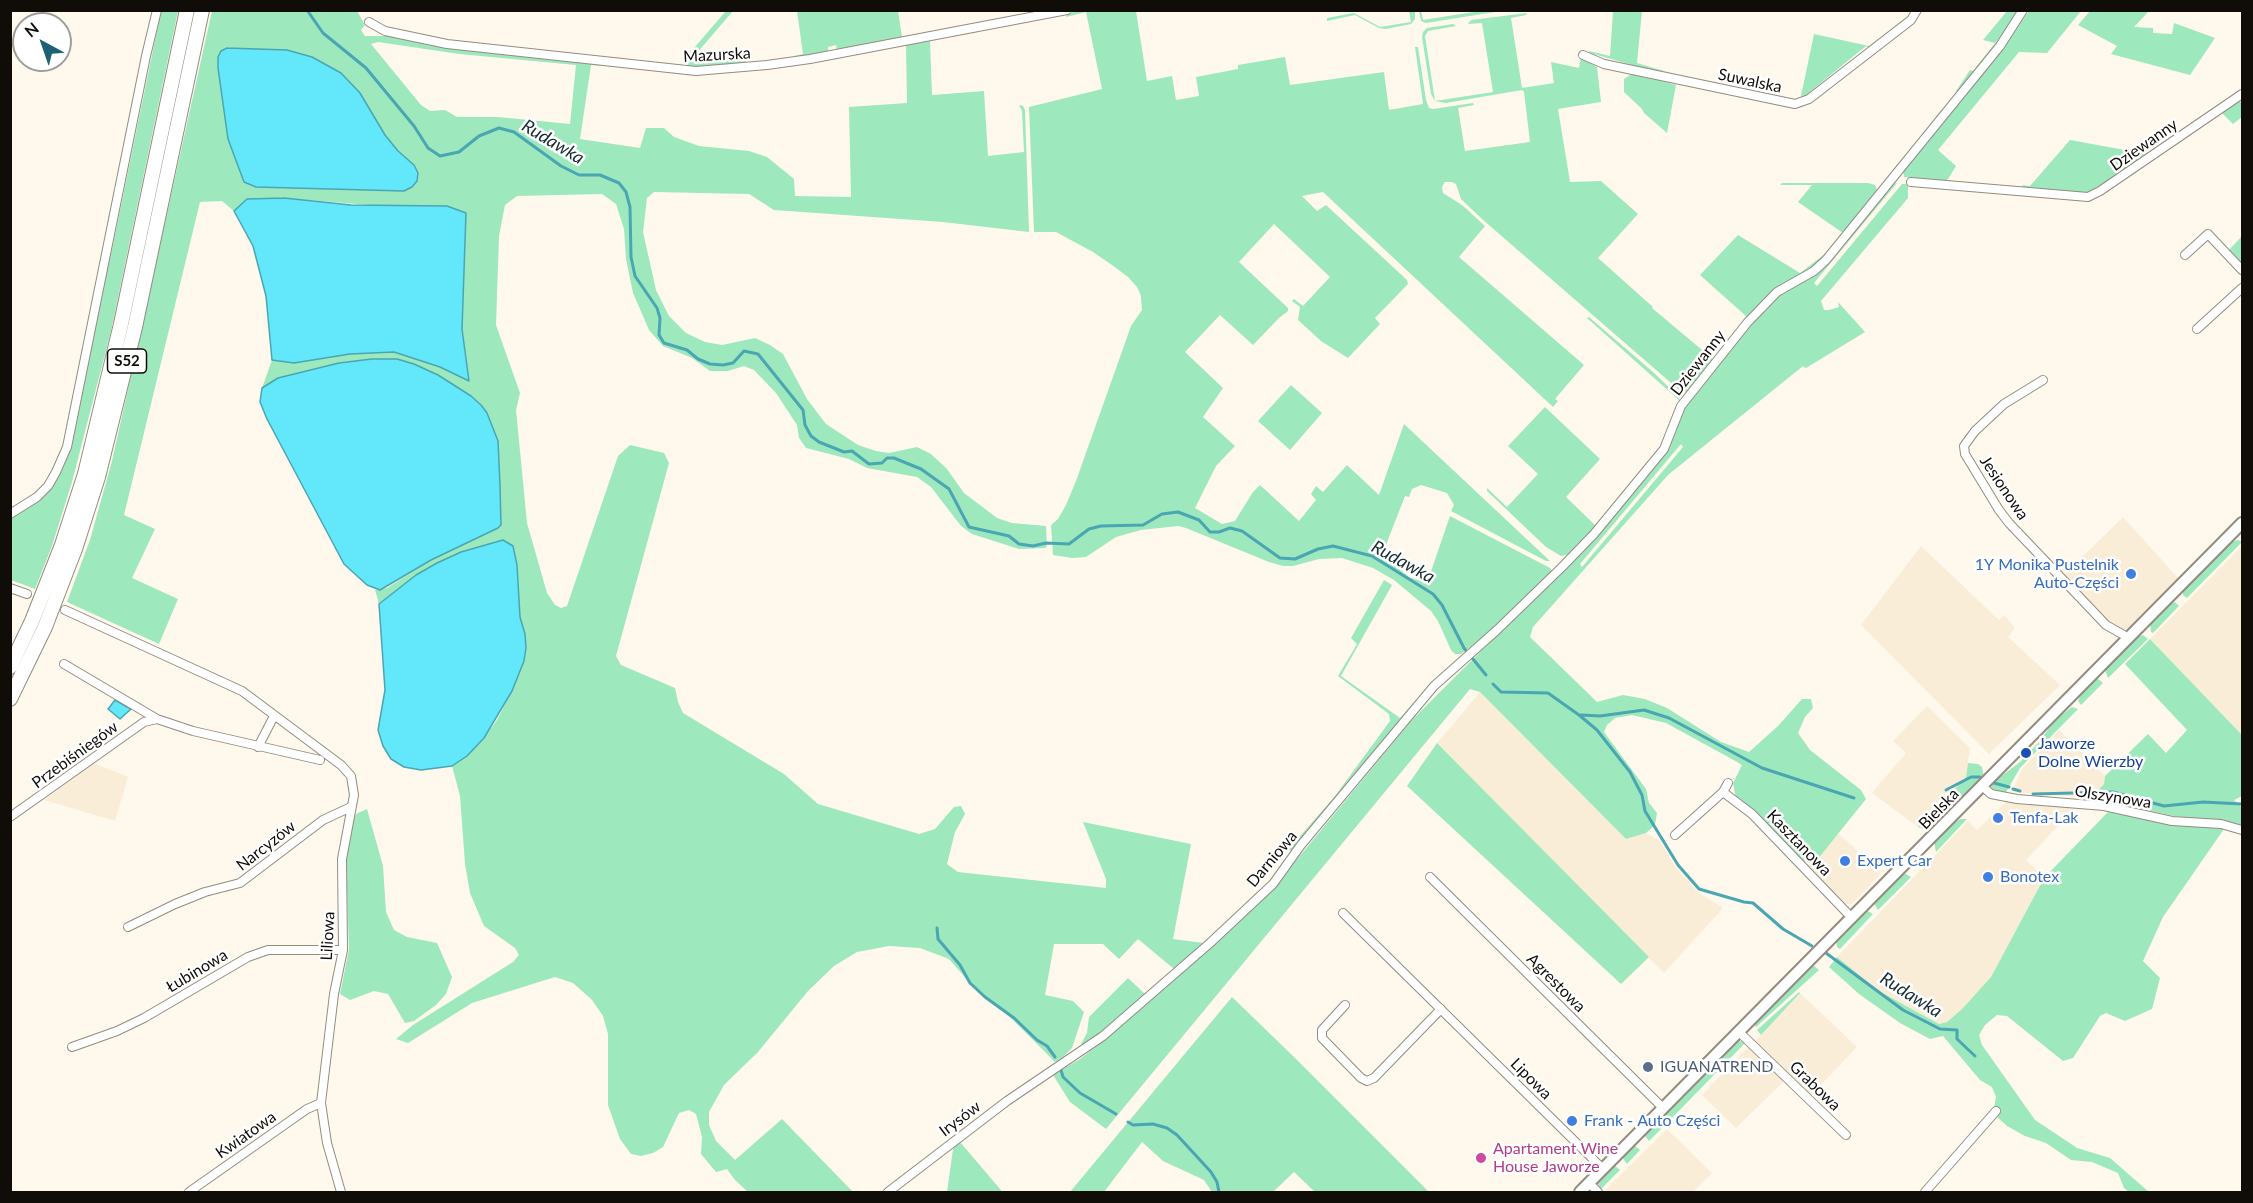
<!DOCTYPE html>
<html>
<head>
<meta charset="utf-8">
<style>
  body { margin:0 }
  #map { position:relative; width:2253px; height:1203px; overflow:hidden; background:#fff8ec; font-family:Lato,sans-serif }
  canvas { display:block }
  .frame { position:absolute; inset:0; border:12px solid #100d09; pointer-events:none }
  .north { position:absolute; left:12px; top:12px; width:60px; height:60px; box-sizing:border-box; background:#fff; border:2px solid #9f9e9d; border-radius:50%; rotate:320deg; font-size:16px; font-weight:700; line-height:24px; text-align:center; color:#100d09 }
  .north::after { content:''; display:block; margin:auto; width:21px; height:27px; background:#1e6174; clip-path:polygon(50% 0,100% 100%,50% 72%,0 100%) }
</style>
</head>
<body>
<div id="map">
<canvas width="2253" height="1203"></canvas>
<div class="frame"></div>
<div class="north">N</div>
</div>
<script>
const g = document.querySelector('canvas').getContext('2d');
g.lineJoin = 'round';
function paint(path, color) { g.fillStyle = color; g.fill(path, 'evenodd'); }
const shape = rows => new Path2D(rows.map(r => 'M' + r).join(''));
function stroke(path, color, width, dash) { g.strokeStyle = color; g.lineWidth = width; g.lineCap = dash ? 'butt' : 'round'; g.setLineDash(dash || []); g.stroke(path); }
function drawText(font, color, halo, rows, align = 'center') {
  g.font = font + ' Lato,sans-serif'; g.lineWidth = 5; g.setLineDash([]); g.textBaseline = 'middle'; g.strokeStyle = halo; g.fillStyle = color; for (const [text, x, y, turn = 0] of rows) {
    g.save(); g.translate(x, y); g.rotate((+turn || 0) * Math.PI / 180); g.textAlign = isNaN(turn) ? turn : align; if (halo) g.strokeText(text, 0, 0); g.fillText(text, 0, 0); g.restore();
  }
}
paint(shape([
  [2123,517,2178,578,2125,631,2108,623,2063,576],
  [1921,546,1999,620,2004,615,2015,628,2008,637,2060,685,1989,754,1861,625],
  [2242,546,2242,735,2150,639],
  [1480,692,1626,839,1646,833,1660,841,1676,868,1698,892,1723,908,1664,973,1437,743],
  [1927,706,1970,748,1966,777,1918,827,1872,793,1906,753,1893,741],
  [2059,730,2105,776,2104,784,2091,798,2012,792,2022,769],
  [93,763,128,777,115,821,44,800],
  [2006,802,2075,808,2026,860,2044,878,1991,977,1963,1008,1947,1022,1939,1024,1879,991,1837,957,1968,821,1977,830],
  [1837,832,1881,873,1852,904,1845,904,1807,866],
  [1800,993,1857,1047,1811,1095,1755,1041],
  [1748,1047,1784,1081,1736,1128,1702,1095],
  [1667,1129,1712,1173,1693,1192,1603,1192]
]), '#faedd8');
paint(shape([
  [1080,10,1136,11,1147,81,1172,76,1176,100,1199,96,1196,77,1238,69,1238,65,1285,57,1290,85,1384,72,1389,110,1423,104,1415,47,1418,47,1426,100,1429,108,1433,109,1473,103,1474,105,1458,108,1465,151,1530,142,1524,92,1522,90,1446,103,1435,101,1431,94,1422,37,1423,32,1427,28,1453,24,1456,26,1428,31,1425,36,1435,101,1493,92,1482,23,1468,24,1471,20,1527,13,1526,15,1511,18,1522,88,1554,83,1551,62,1579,68,1581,57,1597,67,1601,102,1558,109,1570,182,1601,181,1638,214,1598,258,1653,307,1652,308,1714,360,1687,393,1678,389,1482,219,1461,199,1456,184,1452,182,1445,182,1442,187,1443,193,1462,205,1485,226,1459,257,1584,365,1555,399,1558,401,1553,407,1323,192,1302,196,1317,211,1326,205,1407,280,1408,284,1375,318,1380,324,1348,358,1321,341,1298,320,1300,307,1292,301,1294,299,1303,306,1330,277,1274,224,1239,262,1288,308,1288,311,1279,318,1253,345,1220,315,1185,352,1223,388,1203,417,1235,446,1216,466,1195,508,1222,524,1235,521,1253,492,1260,485,1299,521,1316,500,1311,494,1316,486,1323,492,1347,465,1379,495,1404,424,1550,561,1546,561,1451,511,1454,505,1447,493,1421,485,1412,489,1409,497,1405,496,1382,555,1409,577,1427,583,1450,516,1550,568,1553,572,1495,628,1461,654,1455,654,1451,650,1438,621,1431,611,1394,580,1373,568,1342,558,1319,559,1293,566,1283,566,1269,562,1186,528,1178,526,1141,530,1116,537,1086,557,1072,558,1053,555,1051,525,1058,519,1066,505,1076,481,1131,326,1142,310,1141,296,1137,287,1128,277,1112,265,1093,252,1056,232,1034,232,1029,107,1102,89,1086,12,1066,17,1067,14],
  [161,11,178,11,111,331,72,482,52,546,35,589,11,580,10,517,36,502,45,494,61,471,70,452,90,343,113,245],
  [212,11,357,11,365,25,361,30,365,36,388,36,646,69,591,65,580,139,640,148,646,128,664,128,674,137,699,146,749,151,767,157,794,179,795,196,851,197,849,107,907,103,906,45,930,41,932,95,984,91,988,156,1024,152,1022,111,1019,105,1023,106,1025,110,1029,232,943,222,774,210,749,194,654,192,647,198,643,232,656,290,669,316,686,333,705,342,722,345,755,338,770,345,783,354,807,399,826,424,858,445,876,451,889,453,917,447,931,454,947,469,964,493,997,518,1012,523,1046,526,1047,546,1045,548,1019,549,972,534,961,526,931,487,917,477,867,468,849,459,806,448,799,438,797,425,776,393,754,370,744,366,728,371,710,371,692,358,663,346,649,330,633,293,626,259,624,229,616,204,602,194,517,196,505,205,499,236,496,325,520,393,516,410,527,523,547,593,555,605,561,608,567,606,618,456,630,445,664,453,669,463,616,656,621,665,675,688,678,702,683,713,784,774,818,804,919,834,935,829,954,807,961,806,965,814,955,832,947,864,958,872,1106,888,1106,879,1083,822,1191,844,1173,939,1204,943,1174,969,1138,939,1119,959,1103,944,1054,944,1045,995,1073,1001,1084,1012,1072,1048,1063,1057,1055,1062,1012,1019,970,983,949,959,920,948,889,946,857,952,834,966,808,991,758,1052,724,1085,709,1112,709,1125,716,1141,735,1160,782,1119,853,1192,748,1192,735,1180,727,1169,716,1172,701,1154,702,1137,696,1114,689,1110,679,1113,663,1147,653,1153,641,1156,631,1154,620,1139,608,1105,608,1034,603,1016,592,1000,573,983,555,977,472,1003,408,1043,396,1039,413,1025,513,962,519,955,515,948,484,926,470,893,465,864,460,796,452,766,467,756,484,738,497,720,512,691,524,661,526,648,525,634,497,541,437,563,416,575,379,604,375,590,387,588,431,560,498,528,501,525,498,441,487,413,481,405,471,396,438,375,293,376,278,378,262,388,272,360,294,363,350,354,394,352,440,367,469,380,462,329,466,213,284,198,247,199,234,211,222,201,200,202,124,515,155,529,132,578,178,599,159,644,67,602,90,540,112,461],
  [378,42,459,54,576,65,570,124,498,117,457,117,445,110,430,111,421,105,371,44],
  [227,48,287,50,360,93,385,135,398,151,414,165,418,173,417,181,412,187,404,191,256,187],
  [726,11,733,11,690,61,746,59,746,65,699,68,687,66,690,58,687,56],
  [797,11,898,11,902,37,909,36,837,51,836,45,828,47,828,53,794,59,794,56,803,54],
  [1409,11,1415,11,1415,19,1411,24,1386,29,1379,28,1355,15,1327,21,1327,18,1354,13,1380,27,1411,22],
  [1419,11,1421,11,1423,20,1480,11,1501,11,1426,23,1421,21],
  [1613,11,1642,11,1637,63,1681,76,1663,71,1657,72,1590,53,1589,51,1610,56],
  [1912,11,1912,14,1869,48,1866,46,1806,95,1801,96,1814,34,1869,46,1912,13],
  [2007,11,2019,11,1976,70,1958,92,1956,91,1970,70,1973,71,1995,43,1983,40],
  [2029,11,2081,11,2047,53,2019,52,1938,150,1956,166,1948,179,1943,182,1904,177,1903,170,2004,46],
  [2090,11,2149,11,2134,27,2153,28,2153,33,2172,34,2174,23,2215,38,2190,75,2111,54,2117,46,2078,25],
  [1633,73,1676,85,1667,133,1644,113,1642,109,1624,92,1624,79],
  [2236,102,2242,102,2242,117,2233,124,2222,113],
  [2184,128,2147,156,2089,192,2072,193,2024,188,2022,185,2030,186,2070,140,2147,154],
  [1782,183,1868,183,1875,185,1877,190,1843,233,1798,202,1812,185,1780,185],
  [1897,183,1814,283,1817,286,1902,184,1908,184,1908,198,1821,301,1824,310,1829,310,1839,307,1838,302,1865,332,1806,368,1803,366,1668,475,1533,627,1530,637,1597,702,1623,695,1645,699,1667,708,1721,742,1749,752,1778,726,1802,699,1811,699,1813,708,1805,717,1798,733,1810,750,1861,790,1866,799,1817,860,1807,862,1801,859,1736,798,1733,783,1742,765,1739,763,1666,723,1632,715,1615,718,1607,725,1604,732,1646,789,1649,803,1657,813,1655,825,1646,833,1626,839,1480,692,1470,689,1106,1129,1070,1102,1053,1075,1080,1059,1098,1045,1275,886,1411,721,1503,629,1666,450,1679,416,1689,400,1750,324,1779,295,1808,278,1891,184],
  [1681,444,1683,447,1582,567,1580,564],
  [1738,235,1800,273,1826,253,1828,254,1818,264,1747,317,1700,275],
  [2242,236,2242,264,2229,250],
  [1589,317,1653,372,1678,396,1681,402,1587,318],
  [1291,385,1322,413,1290,450,1258,421],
  [1545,407,1600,459,1566,497,1597,527,1570,554,1561,556,1546,547,1487,491,1487,488,1507,507,1538,474,1508,446],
  [2238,540,2242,542,2187,598,2183,595,2183,591,2231,542],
  [1384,580,1392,585,1341,676,1400,718,1416,700,1417,702,1291,851,1288,850,1335,796,1390,721,1389,714,1338,676,1357,644,1351,638],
  [2175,602,2179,606,2153,633,2151,632,2150,623,2170,604],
  [2143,635,2148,639,2108,678,2105,670,2135,638],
  [2150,639,2242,735,2242,796,2234,800,2242,807,2242,825,2174,816,2091,798,2104,784,2105,776,2148,734,2166,753,2187,730,2125,664],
  [2097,678,2103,683,2081,705,2078,701,2081,694],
  [2072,707,2078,709,2020,768,2005,794,1991,791,1992,783,2020,762,2040,741,2054,721],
  [1437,743,1649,957,1621,984,1407,786],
  [1968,763,1978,764,1982,767,1984,777,1953,808,1943,809,1939,806,1966,777],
  [367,809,383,866,386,912,394,930,407,937,437,943,452,977,446,994,436,1005,414,1021,405,1023,388,994,374,991,350,1000,340,994,349,949,346,859,351,825,356,814],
  [1933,812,1938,821,1933,826,1927,831,1918,827],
  [2108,812,2172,824,2224,829,2163,917,2143,961,2160,978,2152,1009,2125,1021,2106,1013,2100,1016,2073,1058,2063,1061,2007,1016,1997,1015,1985,1025,1979,1035,1982,1045,2035,1120,2077,1148,2110,1158,2149,1192,2129,1192,2124,1188,2118,1173,2092,1162,2071,1160,2046,1143,2025,1136,2007,1126,1996,1116,1994,1108,1996,1097,1992,1087,1980,1080,1943,1036,1930,1039,1900,1023,1859,994,1829,967,1837,957,1879,991,1939,1024,1947,1022,1963,1008,1991,977,2044,878],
  [1961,819,1967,819,1936,852,1934,842,1954,822],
  [1904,873,1911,877,1878,910,1874,903],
  [1866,910,1873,914,1840,949,1837,947,1836,941],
  [1813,965,1819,970,1756,1027,1754,1024],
  [1128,978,1145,994,1084,1046,1081,1044,1087,1033,1089,1017],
  [1799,992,1800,993,1761,1035,1757,1030],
  [1232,997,1294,1057,1429,1192,1315,1192,1294,1172,1273,1192,1212,1192,1204,1180,1163,1161,1142,1142,1104,1192,1070,1192],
  [1738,1040,1745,1043,1669,1121,1665,1114],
  [1657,1122,1664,1126,1649,1141,1644,1135],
  [960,1142,1000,1189,1002,1192,947,1192,953,1149],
  [1634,1145,1640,1150,1627,1164,1622,1157],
  [1614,1165,1620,1170,1601,1189,1597,1182]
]), '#9de9bd');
const water = shape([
  [227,48,287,50,312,57,341,73,360,93,385,135,398,151,414,165,418,173,417,181,412,187,404,191,256,187,244,182,228,139,218,68,218,57,221,51,227,48],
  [284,198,351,205,447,206,466,213,462,329,469,381,440,367,394,352,350,354,294,363,272,360,266,296,253,246,234,211,247,199,284,198],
  [372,359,397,359,414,364,438,375,471,396,481,405,487,413,498,441,500,485,501,525,498,528,431,560,380,590,367,585,344,564,267,419,260,402,262,388,278,378,339,363,372,359],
  [503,540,513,546,517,565,520,617,525,634,526,648,524,661,512,691,484,738,467,756,452,766,421,770,404,767,391,759,383,746,378,730,385,690,379,604,416,575,437,563,461,552,503,540],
  [115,700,131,709,120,719,108,709,115,700]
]);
paint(water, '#62e7fb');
stroke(water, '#49a6b2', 1.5);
stroke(shape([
  [307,10,323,33,366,68,414,126,428,148,440,156,459,152,479,136,499,128,514,132,561,166,579,175,600,175,619,183,626,192,630,207,631,257,635,276,657,308,660,318,659,335,664,343,687,350,698,359,710,364,723,365,733,363,744,351,758,354,803,410,805,425,811,436,819,442,844,452,852,451,869,464,882,463,887,458,894,458,921,469,949,489,969,527,1009,536,1019,544,1033,546,1046,543,1069,544,1089,529,1101,526,1143,525,1162,514,1178,512,1199,520,1210,532,1219,532,1230,528,1242,531,1280,558,1295,559,1318,549,1333,546,1372,556,1433,594,1442,605,1464,648,1486,675],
  [1493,684,1501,692,1548,693,1579,715,1597,730,1630,772,1642,795,1645,811,1678,865,1699,889,1744,902,1753,903,1783,929,1812,946],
  [1581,715,1600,716,1644,710,1669,718,1762,768,1854,798],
  [1994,783,2009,787],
  [2013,789,2020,791],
  [1946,790,1971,777,1980,777],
  [2033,794,2113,792,2164,806,2203,802,2242,804],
  [937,928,938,939,960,965,970,983,985,997,1014,1018,1037,1040,1047,1046,1055,1057],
  [1826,953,1903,1010,1940,1029,1957,1030,1957,1039,1975,1056],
  [1061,1070,1063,1077,1080,1093,1116,1114],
  [1128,1122,1133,1125,1153,1124,1167,1128,1177,1135,1211,1172,1217,1182,1219,1192]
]), '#49a6b2', 3);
const street = shape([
  [369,22,385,31,447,44,696,71,767,65,810,59,1067,10],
  [1583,55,1604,64,1795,104,1809,99,1911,20,1917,10],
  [1911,182,2088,197,2100,191,2242,94],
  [2185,255,2208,234,2242,270],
  [2197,329,2242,288],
  [2043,380,2004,404,1975,431,1964,446,1965,454,1999,510,2009,523,2106,625,2129,638],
  [10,514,37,497,48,486,56,472,67,447,146,56,157,10],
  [10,588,27,594],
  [65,610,242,691,341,765,351,776,354,795,342,859,343,950,334,994,321,1103,327,1143,341,1192],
  [64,664,157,719,193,731,320,760],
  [258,747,274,716],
  [1982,786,1991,794,2017,799,2104,806,2172,821,2221,824,2242,830],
  [1723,792,1752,814,1852,918],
  [10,817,144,722,157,719],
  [1675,835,1723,792,1728,783],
  [1430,877,1663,1108],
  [1343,913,1603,1169],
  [128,927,175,904,205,892,240,883,323,820,351,807],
  [1345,1005,1322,1030,1322,1038,1361,1078,1367,1081,1374,1078,1441,1009],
  [1739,1032,1846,1135],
  [72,1047,117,1031,144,1018,248,957,268,950,343,950],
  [1589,1183,1598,1192],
  [189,1192,307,1109,321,1103],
  [888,1192,1007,1101,1103,1036,1210,943,1273,884,1301,845,1434,686,1497,630,1562,567,1594,534,1664,449,1681,406,1747,323,1777,292,1814,271,1826,260,2000,46,2023,10],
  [1925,1192,1996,1111]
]);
const secondary = shape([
  [1580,1192,2242,523]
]);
const highway = shape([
  [10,667,32,621,62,545,85,474,121,324,187,10],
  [10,699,45,627,75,549,98,477,135,327,202,10]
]);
stroke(street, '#948c7f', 10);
stroke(secondary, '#948c7f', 14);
stroke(highway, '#948c7f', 16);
stroke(street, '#fff', 8);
stroke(secondary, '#fff', 10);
stroke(highway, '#fff', 14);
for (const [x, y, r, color] of [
  [2131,574,6,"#3f7fe0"],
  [2026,753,6,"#1a4fb4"],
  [1998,818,6,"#3f7fe0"],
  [1845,861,6,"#3f7fe0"],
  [1988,877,6,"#3f7fe0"],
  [1648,1067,6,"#5c6f8a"],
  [1572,1121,6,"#3f7fe0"],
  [1481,1158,6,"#d1479c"]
]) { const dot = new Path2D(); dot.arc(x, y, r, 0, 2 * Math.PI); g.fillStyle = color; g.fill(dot); stroke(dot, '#fff', 2); }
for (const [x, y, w] of [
  [127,361,39]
]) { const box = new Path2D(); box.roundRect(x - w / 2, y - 12, w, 24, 4.5); g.fillStyle = '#fff'; g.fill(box); stroke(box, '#100d09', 1.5); }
drawText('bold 15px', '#100d09', null, [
  ["S52",127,361]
]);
drawText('16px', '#100d09', '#fff', [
  ["Mazurska",717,55,-3],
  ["Suwalska",1750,81,12],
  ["Dziewanny",2144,145,-35],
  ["Dziewanny",1698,363,-52],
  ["Jesionowa",2004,488,56],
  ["Przebiśniegów",75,755,-36],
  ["Olszynowa",2113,797,9],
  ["Bielska",1939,809,-46],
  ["Kasztanowa",1799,843,46],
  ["Narcyzów",266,846,-38],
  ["Darniowa",1272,859,-50],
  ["Liliowa",328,936,-87],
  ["Łubinowa",197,971,-31],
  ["Agrestowa",1556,983,45],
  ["Lipowa",1531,1079,45],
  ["Grabowa",1815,1086,44],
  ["Irysów",960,1119,-37],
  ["Kwiatowa",246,1135,-35]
]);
drawText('16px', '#366cbe', '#fff', [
  ["1Y Monika Pustelnik",2119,565,"right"],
  ["Auto-Części",2119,583,"right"],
  ["Tenfa-Lak",2010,818],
  ["Expert Car",1857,861],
  ["Bonotex",2000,877],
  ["Frank - Auto Części",1584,1121]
], 'left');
drawText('16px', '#164399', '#fff', [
  ["Jaworze",2038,744],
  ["Dolne Wierzby",2038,762]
], 'left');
drawText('16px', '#4e5e75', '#fff', [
  ["IGUANATREND",1660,1067]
], 'left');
drawText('16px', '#b23c85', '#fff', [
  ["Apartament Wine",1493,1149],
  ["House Jaworze",1493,1167]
], 'left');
drawText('italic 18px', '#172e32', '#fff', [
  ["Rudawka",553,142,31],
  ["Rudawka",1403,562,29],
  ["Rudawka",1911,995,32]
]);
</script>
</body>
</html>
